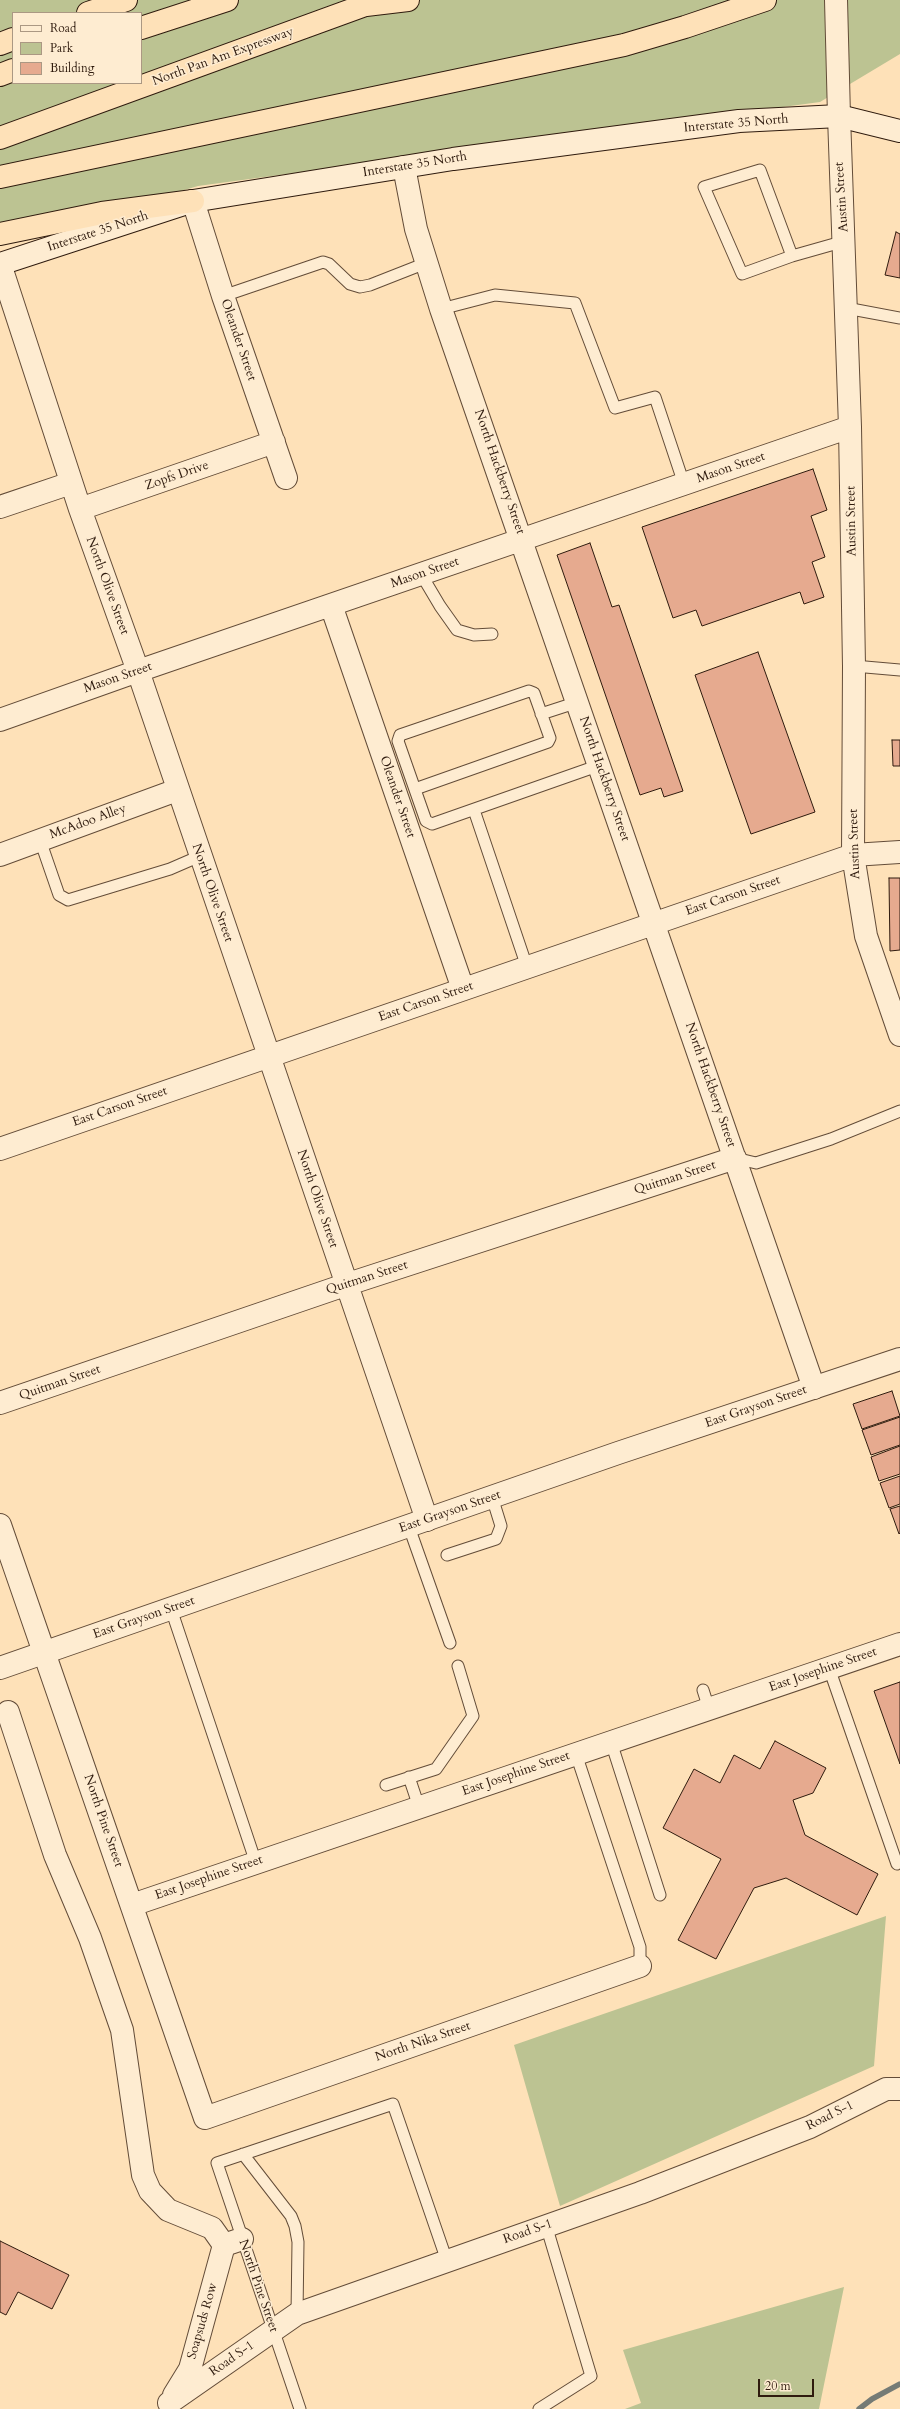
<!DOCTYPE html>
<html>
<head>
<meta charset="utf-8">
<style>
  body { margin:0 }
  #map { position:relative; width:900px; height:2409px; overflow:hidden; background:#fee1b8; font-family:Cardo,serif }
  canvas { display:block }
  .legend { position:absolute; left:12px; top:12px; width:130px; height:72px; box-sizing:border-box; background:#feecd1; border:1px solid #ab9883; margin:0; padding:5px 7px; list-style:none; font-size:12px; color:#2f1b0e }
  .legend li { display:flex; align-items:center; gap:8px; height:20px }
  .legend b { width:20px; border:1px solid #ab9883 }
  .scale { position:absolute; left:758px; top:2379px; width:56px; height:18px; box-sizing:border-box; border:2px solid #2f1b0e; border-top:0; padding-left:5px; font-size:12px; line-height:14px; white-space:nowrap; color:#2f1b0e; -webkit-text-stroke:3px #feecd1; paint-order:stroke }
</style>
</head>
<body>
<div id="map">
<canvas width="900" height="2409"></canvas>
<ul class="legend">
<li><b style="height:5px;background:#feecd1"></b>Road</li>
<li><b style="height:11px;background:#bcc392"></b>Park</li>
<li><b style="height:11px;background:#e6aa8f"></b>Building</li>
</ul>
<div class="scale">20 m</div>
</div>
<script>
const g = document.querySelector('canvas').getContext('2d');
g.lineJoin = 'round';
function paint(path, color) { g.fillStyle = color; g.fill(path, 'evenodd'); }
const shape = rows => new Path2D(rows.map(r => 'M' + r).join(''));
function stroke(path, color, width, dash) { g.strokeStyle = color; g.lineWidth = width; g.lineCap = dash ? 'butt' : 'round'; g.setLineDash(dash || []); g.stroke(path); }
function drawText(font, color, halo, rows, align = 'center') {
  g.font = font + ' Cardo,serif'; g.lineWidth = 3; g.setLineDash([]); g.textBaseline = 'middle'; g.strokeStyle = halo; g.fillStyle = color; for (const [text, x, y, turn = 0] of rows) {
    g.save(); g.translate(x, y); g.rotate((+turn || 0) * Math.PI / 180); g.textAlign = isNaN(turn) ? turn : align; if (halo) g.strokeText(text, 0, 0); g.fillText(text, 0, 0); g.restore();
  }
}
paint(shape([
  [0,0,900,0,900,54,820,102,198,186,0,244],
  [13,13,141,13,141,83,13,83],
  [886,1916,874,2066,560,2206,514,2045],
  [844,2287,819,2409,625,2409,641,2403,623,2350]
]), '#bcc392');
stroke(shape([
  [859,2409,872,2399,900,2384]
]), '#757b75', 5.5);
const building = shape([
  [896,232,900,234,900,278,885,275,896,232],
  [813,469,827,510,811,516,825,557,812,562,824,597,804,604,800,592,702,626,696,610,673,618,642,527,813,469],
  [590,543,612,607,619,605,683,791,664,797,661,788,640,795,557,555,590,543],
  [758,652,815,812,751,834,695,675,758,652],
  [892,740,900,740,900,766,893,766,892,740],
  [889,878,900,878,900,950,890,951,889,878],
  [892,1391,900,1416,862,1429,853,1404,892,1391],
  [900,1417,900,1445,871,1455,862,1430,900,1417],
  [900,1446,900,1474,879,1481,871,1457,900,1446],
  [900,1476,900,1504,889,1508,880,1483,900,1476],
  [900,1506,900,1533,899,1534,890,1509,900,1506],
  [900,1682,900,1764,874,1691,900,1682],
  [775,1741,826,1768,813,1793,793,1800,805,1835,878,1874,857,1915,786,1878,754,1888,716,1959,678,1940,721,1859,663,1828,694,1769,720,1783,734,1755,760,1769,775,1741],
  [0,2241,69,2275,52,2309,18,2292,6,2315,0,2312,0,2241]
]);
paint(building, '#e6aa8f');
stroke(building, '#2f1b0e', 1);
const service = shape([
  [792,256,742,274,704,187,760,170,792,256,845,241],
  [223,296,323,262,329,264,350,284,360,287,370,285,426,263],
  [846,308,900,318],
  [441,309,495,295,575,303,615,408,655,397,684,484],
  [421,574,440,606,457,630,474,635,492,634],
  [854,666,900,670],
  [541,714,578,702],
  [415,789,548,742,550,738,534,693,529,691,400,735,398,741,426,821,432,824,600,765],
  [474,810,527,967],
  [40,840,59,895,68,900,170,869,200,856],
  [735,1158,756,1163,831,1139,900,1111],
  [409,1527,450,1643],
  [447,1555,496,1539,501,1526,492,1497],
  [171,1609,256,1863],
  [829,1668,897,1864],
  [703,1690,709,1709],
  [611,1742,660,1895],
  [576,1754,640,1947,640,1966],
  [409,1777,419,1807],
  [386,1785,436,1769,473,1716,458,1666],
  [243,2154,291,2216,295,2226,298,2242,297,2314],
  [300,2409,217,2163,393,2104,447,2261],
  [539,2409,591,2376,546,2225]
]);
const minor = shape([
  [839,116,850,427,854,666,853,855,866,936,900,1035],
  [404,167,416,229,441,309,814,1388],
  [193,201,223,296,286,478],
  [0,264,80,509,138,671,427,1520],
  [0,507,71,483],
  [80,509,274,442],
  [331,605,463,989],
  [0,720,138,671,850,427],
  [0,855,177,790],
  [0,1149,853,855,900,852],
  [0,1403,345,1285,735,1158],
  [0,1525,205,2118,640,1966],
  [8,1712,55,1855,90,1938,122,2030,143,2175,150,2191,168,2210,212,2228,224,2245],
  [132,1905,900,1644],
  [174,2395,190,2369,224,2245,242,2239],
  [169,2403,297,2314,640,2193,810,2127,886,2089,900,2089]
]);
const tertiary = shape([
  [836,0,839,116],
  [0,1668,618,1453,900,1359]
]);
const secondary = shape([
  [0,264,193,201,453,159,739,121,839,116,900,131]
]);
const motorway = shape([
  [366,5,408,0],
  [88,13,126,0],
  [141,28,227,0],
  [0,44,13,39],
  [0,75,13,70],
  [0,138,379,0],
  [0,177,624,45,685,27,765,0],
  [0,234,102,213,193,201]
]);
stroke(service, '#634c38', 13);
stroke(minor, '#634c38', 24);
stroke(tertiary, '#634c38', 24);
stroke(secondary, '#2f1b0e', 24);
stroke(motorway, '#2f1b0e', 24);
stroke(service, '#feecd1', 11);
stroke(minor, '#feecd1', 22);
stroke(tertiary, '#feecd1', 22);
stroke(secondary, '#feecd1', 22);
stroke(motorway, '#fee1b8', 22);
drawText('13px', '#2f1b0e', '#feecd1', [
  ["North Pan Am Expressway",223,57,-20],
  ["Interstate 35 North",736,124,-5],
  ["Interstate 35 North",415,165,-9],
  ["Austin Street",842,197,-94],
  ["Interstate 35 North",98,232,-18],
  ["Oleander Street",238,340,71],
  ["Mason Street",731,468,-19],
  ["North Hackberry Street",499,472,71],
  ["Zopfs Drive",177,476,-19],
  ["Austin Street",852,521,-91],
  ["Mason Street",425,573,-19],
  ["North Olive Street",107,586,70],
  ["Mason Street",118,678,-19],
  ["North Hackberry Street",604,779,71],
  ["Oleander Street",397,797,71],
  ["McAdoo Alley",88,822,-20],
  ["Austin Street",855,844,-92],
  ["North Olive Street",212,893,71],
  ["East Carson Street",733,896,-19],
  ["East Carson Street",426,1002,-19],
  ["North Hackberry Street",710,1085,71],
  ["East Carson Street",120,1107,-19],
  ["Quitman Street",675,1178,-18],
  ["North Olive Street",317,1199,71],
  ["Quitman Street",367,1278,-18],
  ["Quitman Street",60,1383,-19],
  ["East Grayson Street",756,1407,-19],
  ["East Grayson Street",450,1512,-19],
  ["East Grayson Street",144,1618,-19],
  ["East Josephine Street",823,1670,-19],
  ["East Josephine Street",516,1774,-19],
  ["North Pine Street",103,1821,71],
  ["East Josephine Street",209,1878,-19],
  ["North Nika Street",423,2042,-19],
  ["Road S-1",830,2116,-26],
  ["Road S-1",528,2232,-19],
  ["North Pine Street",258,2286,71],
  ["Soapsuds Row",203,2321,-74],
  ["Road S-1",232,2359,-35]
]);
</script>
</body>
</html>
